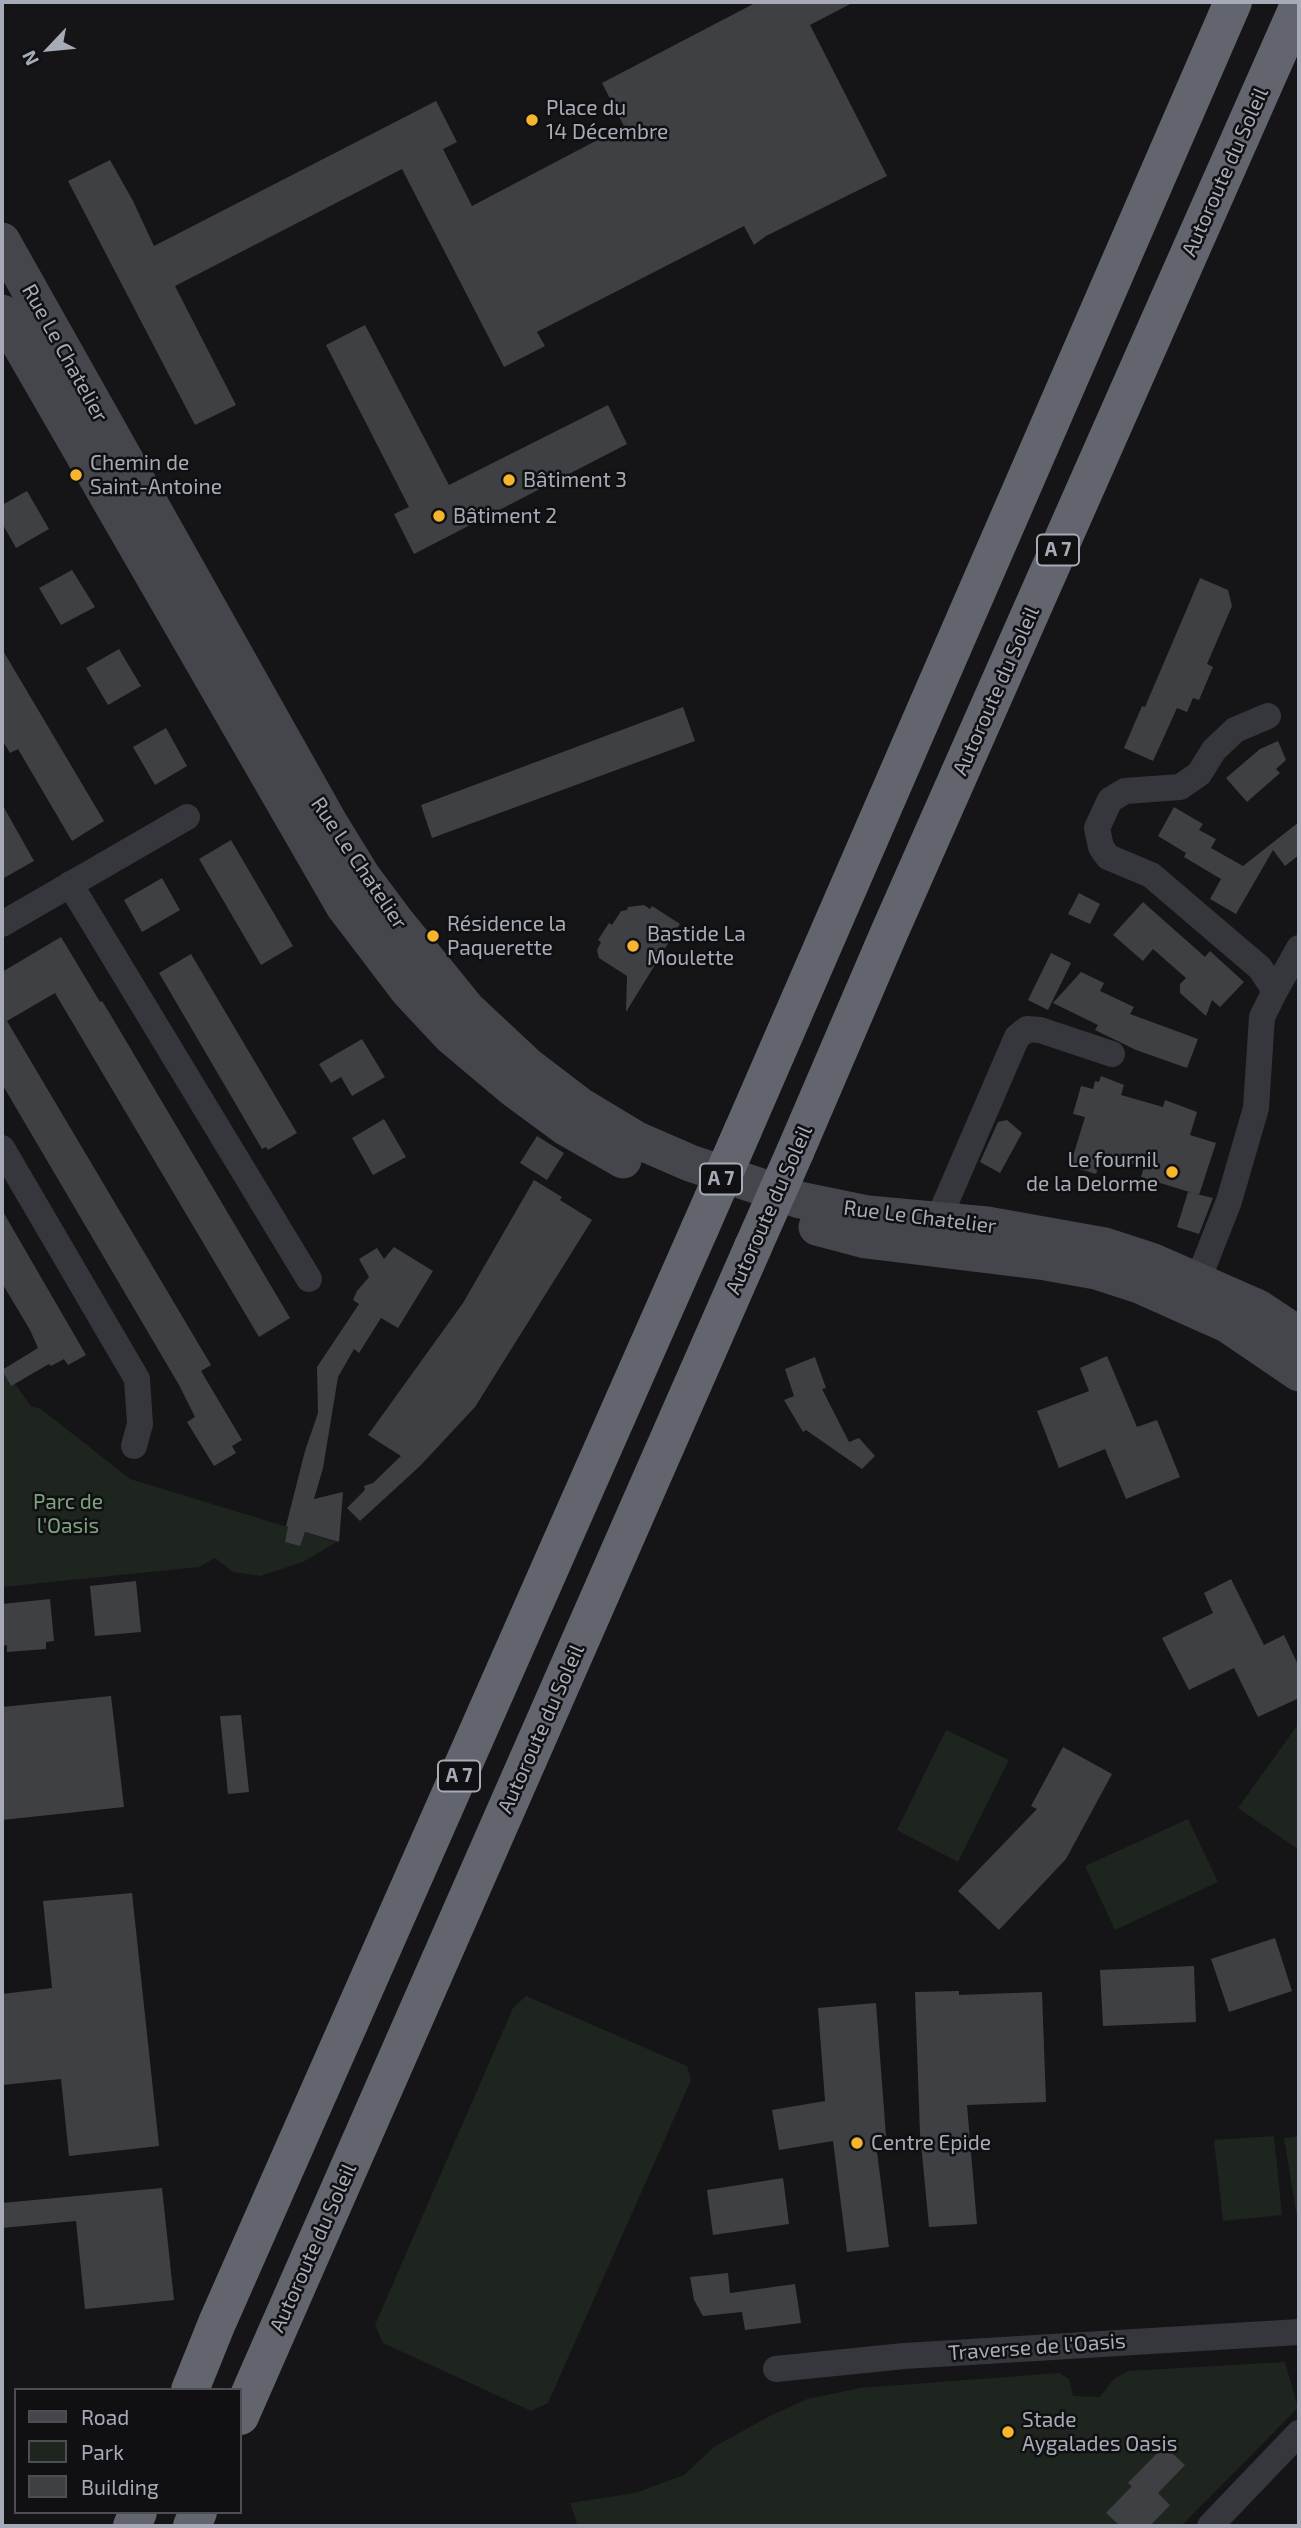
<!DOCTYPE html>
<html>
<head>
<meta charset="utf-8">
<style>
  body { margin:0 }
  #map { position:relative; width:1301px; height:2528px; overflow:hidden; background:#151517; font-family:"Exo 2",sans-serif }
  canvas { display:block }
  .frame { position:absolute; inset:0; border:4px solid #a6abb7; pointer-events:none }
  .legend { position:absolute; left:14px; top:2388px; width:228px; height:126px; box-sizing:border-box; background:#101012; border:2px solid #4c4e54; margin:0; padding:9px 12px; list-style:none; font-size:21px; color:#a6abb7 }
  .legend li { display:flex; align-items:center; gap:14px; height:35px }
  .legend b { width:35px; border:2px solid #4c4e54 }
  .north { position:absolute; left:14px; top:14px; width:70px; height:70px; -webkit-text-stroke:5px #101012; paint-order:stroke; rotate:244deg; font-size:19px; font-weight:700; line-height:28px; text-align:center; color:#a6abb7 }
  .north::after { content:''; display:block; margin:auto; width:24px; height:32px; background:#a6abb7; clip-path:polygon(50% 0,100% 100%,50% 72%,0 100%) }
</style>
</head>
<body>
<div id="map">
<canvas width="1301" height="2528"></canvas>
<div class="frame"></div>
<ul class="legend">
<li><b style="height:9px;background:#44464c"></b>Road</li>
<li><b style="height:19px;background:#1d251e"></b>Park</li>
<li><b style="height:19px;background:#3f4044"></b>Building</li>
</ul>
<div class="north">N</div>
</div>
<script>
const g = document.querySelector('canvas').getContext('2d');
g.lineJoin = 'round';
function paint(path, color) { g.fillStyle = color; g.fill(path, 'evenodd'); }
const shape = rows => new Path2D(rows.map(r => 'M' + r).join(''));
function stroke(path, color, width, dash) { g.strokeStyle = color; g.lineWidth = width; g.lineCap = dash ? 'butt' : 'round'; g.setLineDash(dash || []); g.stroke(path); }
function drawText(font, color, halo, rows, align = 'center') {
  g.font = font + ' "Exo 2",sans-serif'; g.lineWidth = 5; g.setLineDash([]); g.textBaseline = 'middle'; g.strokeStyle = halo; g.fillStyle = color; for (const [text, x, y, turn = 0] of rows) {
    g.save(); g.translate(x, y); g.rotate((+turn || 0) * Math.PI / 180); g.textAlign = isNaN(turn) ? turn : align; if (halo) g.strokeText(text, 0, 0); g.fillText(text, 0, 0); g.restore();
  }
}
paint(shape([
  [2,1366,31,1406,41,1409,130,1479,337,1542,303,1562,260,1576,233,1572,215,1558,199,1567,2,1587],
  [1299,1723,1299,1850,1238,1808],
  [946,1730,1009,1760,958,1862,897,1830],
  [1188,1819,1218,1882,1115,1930,1085,1866],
  [526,1996,687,2066,691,2080,548,2403,531,2411,383,2343,375,2325,513,2008],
  [1274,2136,1282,2215,1223,2221,1214,2140],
  [1299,2136,1299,2217,1297,2217,1284,2138],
  [1285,2362,1298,2408,1181,2526,578,2526,570,2503,635,2493,684,2475,714,2447,768,2417,807,2399,860,2388,1059,2373,1069,2379,1073,2396,1100,2397,1114,2379,1128,2371]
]), '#1d251e');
paint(shape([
  [757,2,854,2,810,25,887,176,766,236,754,245,744,226,537,332,545,346,504,367,402,169,175,286,236,405,195,425,68,181,110,160,133,201,154,246,436,101,457,142,443,149,472,206,624,126,602,83],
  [365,325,449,485,608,405,627,444,414,554,394,514,409,507,326,345],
  [27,491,49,529,16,548,2,523,2,505],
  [72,570,95,607,61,625,39,588],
  [1200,578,1228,590,1232,606,1207,664,1213,667,1199,700,1193,698,1187,712,1177,708,1153,761,1124,748,1142,706,1145,707],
  [2,649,104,821,72,841,18,749,10,753,2,740],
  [119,649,141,686,108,705,86,668],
  [683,707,695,741,432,838,421,805],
  [166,728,187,766,155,785,133,747],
  [1278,741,1286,760,1276,769,1280,773,1247,802,1226,778,1260,749],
  [2,804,34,861,2,879],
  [1174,807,1203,824,1199,830,1216,839,1211,848,1243,866,1299,822,1299,855,1285,866,1273,850,1236,914,1210,899,1221,879,1184,857,1186,853,1158,836],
  [231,840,293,946,261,965,199,859],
  [162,878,180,910,142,932,124,900],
  [1079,893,1100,904,1090,924,1068,914],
  [1143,902,1205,957,1210,951,1244,982,1220,1007,1212,1000,1206,1016,1180,993,1180,984,1186,978,1153,949,1143,961,1113,935],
  [644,905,650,909,652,906,680,924,626,1012,627,976,599,958,597,950,601,942,598,940,609,923,612,925,621,911,627,910,628,907],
  [61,937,100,1002,102,1001,113,1019,290,1318,259,1337,55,993,7,1021,211,1365,201,1371,242,1440,232,1446,236,1453,214,1466,187,1422,195,1417,179,1385,2,1084,2,972],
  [1051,953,1071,963,1048,1010,1028,1000],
  [191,954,297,1133,268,1150,266,1147,262,1149,159,973],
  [1081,972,1104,983,1100,991,1134,1007,1130,1014,1198,1039,1187,1068,1136,1050,1095,1030,1098,1025,1053,1003],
  [362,1039,385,1077,352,1096,341,1077,331,1083,319,1064],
  [1101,1076,1124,1085,1121,1095,1163,1107,1165,1100,1197,1112,1190,1135,1216,1143,1199,1195,1141,1177,1144,1167,1102,1155,1096,1174,1070,1166,1085,1117,1073,1114,1081,1086,1093,1089,1095,1081,1099,1082],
  [384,1119,406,1157,373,1175,352,1138],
  [1007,1120,1022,1133,1000,1173,980,1162,998,1122],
  [537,1136,564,1153,547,1180,520,1163],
  [534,1180,562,1197,560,1200,592,1220,475,1407,420,1466,360,1521,347,1508,365,1490,364,1486,373,1483,401,1456,368,1435,463,1303],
  [1188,1192,1213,1198,1199,1234,1177,1227],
  [2,1210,86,1355,68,1365,64,1359,51,1366,49,1364,11,1386,2,1370,38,1348,30,1330,2,1283],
  [394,1247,433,1271,398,1328,381,1318,359,1353,354,1349,338,1377,323,1468,314,1499,343,1492,339,1542,305,1532,300,1546,285,1542,288,1527,286,1526,305,1451,318,1413,317,1367,359,1304,353,1300,357,1291,369,1277,359,1259,377,1248,384,1259],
  [1107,1356,1137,1427,1157,1420,1180,1477,1126,1499,1105,1449,1059,1468,1037,1411,1089,1391,1080,1368],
  [815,1357,826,1388,822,1389,849,1442,859,1438,875,1456,862,1469,806,1430,803,1432,784,1400,794,1396,785,1369],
  [1231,1579,1264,1645,1284,1635,1299,1667,1299,1698,1258,1717,1234,1668,1189,1690,1162,1638,1213,1613,1204,1593],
  [136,1581,141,1632,95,1636,90,1586],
  [50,1599,54,1641,46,1642,46,1649,7,1652,7,1645,2,1646,2,1604],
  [111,1696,124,1807,2,1820,2,1707],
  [241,1715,249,1792,228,1794,220,1716],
  [1063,1747,1112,1774,1066,1859,999,1930,958,1891,1037,1809,1031,1806],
  [132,1893,159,2146,69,2156,61,2079,2,2085,2,1994,52,1988,43,1901],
  [1275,1938,1292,1991,1229,2012,1211,1959],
  [1194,1966,1196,2022,1103,2026,1100,1970],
  [959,1991,959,1995,1042,1992,1046,2102,967,2105,977,2224,929,2227,920,2133,915,1992],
  [876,2003,886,2136,875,2136,889,2247,847,2252,833,2141,779,2150,772,2110,825,2101,818,2008],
  [783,2178,789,2224,713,2235,707,2190],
  [162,2188,174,2300,85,2309,76,2221,2,2228,2,2203],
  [728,2273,730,2293,795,2284,801,2323,745,2330,742,2312,703,2316,694,2300,690,2277],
  [1164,2446,1185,2465,1158,2493,1170,2505,1150,2526,1120,2526,1106,2513,1132,2486,1128,2483]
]), '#3f4044');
stroke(shape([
  [70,884,309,1279],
  [2,924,187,817],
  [1275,991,1299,948],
  [2,1148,137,1379,140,1424,134,1446],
  [938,1220,1017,1037,1027,1029,1040,1030,1112,1054],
  [1191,1298,1229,1201,1256,1108,1262,1017,1275,991,1260,968,1151,875,1108,857,1101,847,1097,828,1110,800,1125,791,1180,787,1199,774,1214,750,1235,730,1268,716],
  [776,2369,904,2356,1299,2332],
  [1210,2526,1299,2433]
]), '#36373c', 26);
stroke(shape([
  [2,241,330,824,362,876,397,923,467,1009,528,1066,579,1105,637,1140,690,1163,800,1200,868,1214,987,1225,1105,1246,1151,1261,1258,1308,1299,1335],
  [2,313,344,906,408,990,451,1036,514,1089,567,1128,623,1160],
  [817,1227,866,1240,1046,1262,1096,1271,1142,1286,1227,1324,1299,1373]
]), '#44464c', 37);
stroke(shape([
  [743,1130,1233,2],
  [795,1152,889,933,1299,5],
  [190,2390,217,2323,700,1228],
  [240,2416,753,1247],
  [132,2526,138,2512],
  [192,2526,198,2512]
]), '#62656d', 38);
stroke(shape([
  [700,1228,743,1130],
  [753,1247,795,1152]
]), '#62656d', 38);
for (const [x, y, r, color] of [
  [532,120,7,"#f7b52d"],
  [76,475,7,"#f7b52d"],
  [509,480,7,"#f7b52d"],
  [439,516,7,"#f7b52d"],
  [433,936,7,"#f7b52d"],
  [633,946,7,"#f7b52d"],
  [1172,1172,7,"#f7b52d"],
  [857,2143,7,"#f7b52d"],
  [1008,2432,7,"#f7b52d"]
]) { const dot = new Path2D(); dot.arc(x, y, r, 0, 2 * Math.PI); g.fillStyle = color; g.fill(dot); stroke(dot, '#101012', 2.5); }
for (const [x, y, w] of [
  [1058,550,42],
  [721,1179,42],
  [459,1776,42]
]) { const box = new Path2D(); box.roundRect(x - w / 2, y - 15.5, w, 31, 5); g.fillStyle = '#101012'; g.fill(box); stroke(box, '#a6abb7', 2); }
drawText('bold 19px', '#a6abb7', null, [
  ["A 7",1058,550],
  ["A 7",721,1179],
  ["A 7",459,1776]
]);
drawText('21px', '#a6abb7', '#101012', [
  ["Place du",546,108],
  ["14 Décembre",546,132],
  ["Chemin de",90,463],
  ["Saint-Antoine",90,487],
  ["Bâtiment 3",523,480],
  ["Bâtiment 2",453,516],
  ["Résidence la",447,924],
  ["Paquerette",447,948],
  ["Bastide La",647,934],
  ["Moulette",647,958],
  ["Le fournil",1158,1160,"right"],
  ["de la Delorme",1158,1184,"right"],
  ["Centre Epide",871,2143],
  ["Stade",1022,2420],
  ["Aygalades Oasis",1022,2444]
], 'left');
drawText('21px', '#a6abb7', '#101012', [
  ["Autoroute du Soleil",1225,172,-66],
  ["Rue Le Chatelier",65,353,61],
  ["Autoroute du Soleil",996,691,-66],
  ["Rue Le Chatelier",359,863,56],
  ["Autoroute du Soleil",769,1210,-66],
  ["Rue Le Chatelier",920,1217,7],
  ["Autoroute du Soleil",541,1729,-66],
  ["Autoroute du Soleil",313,2248,-66],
  ["Traverse de l'Oasis",1037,2347,-4]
]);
drawText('21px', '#7da37f', '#101012', [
  ["Parc de",68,1502],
  ["l'Oasis",68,1526]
]);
</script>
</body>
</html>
